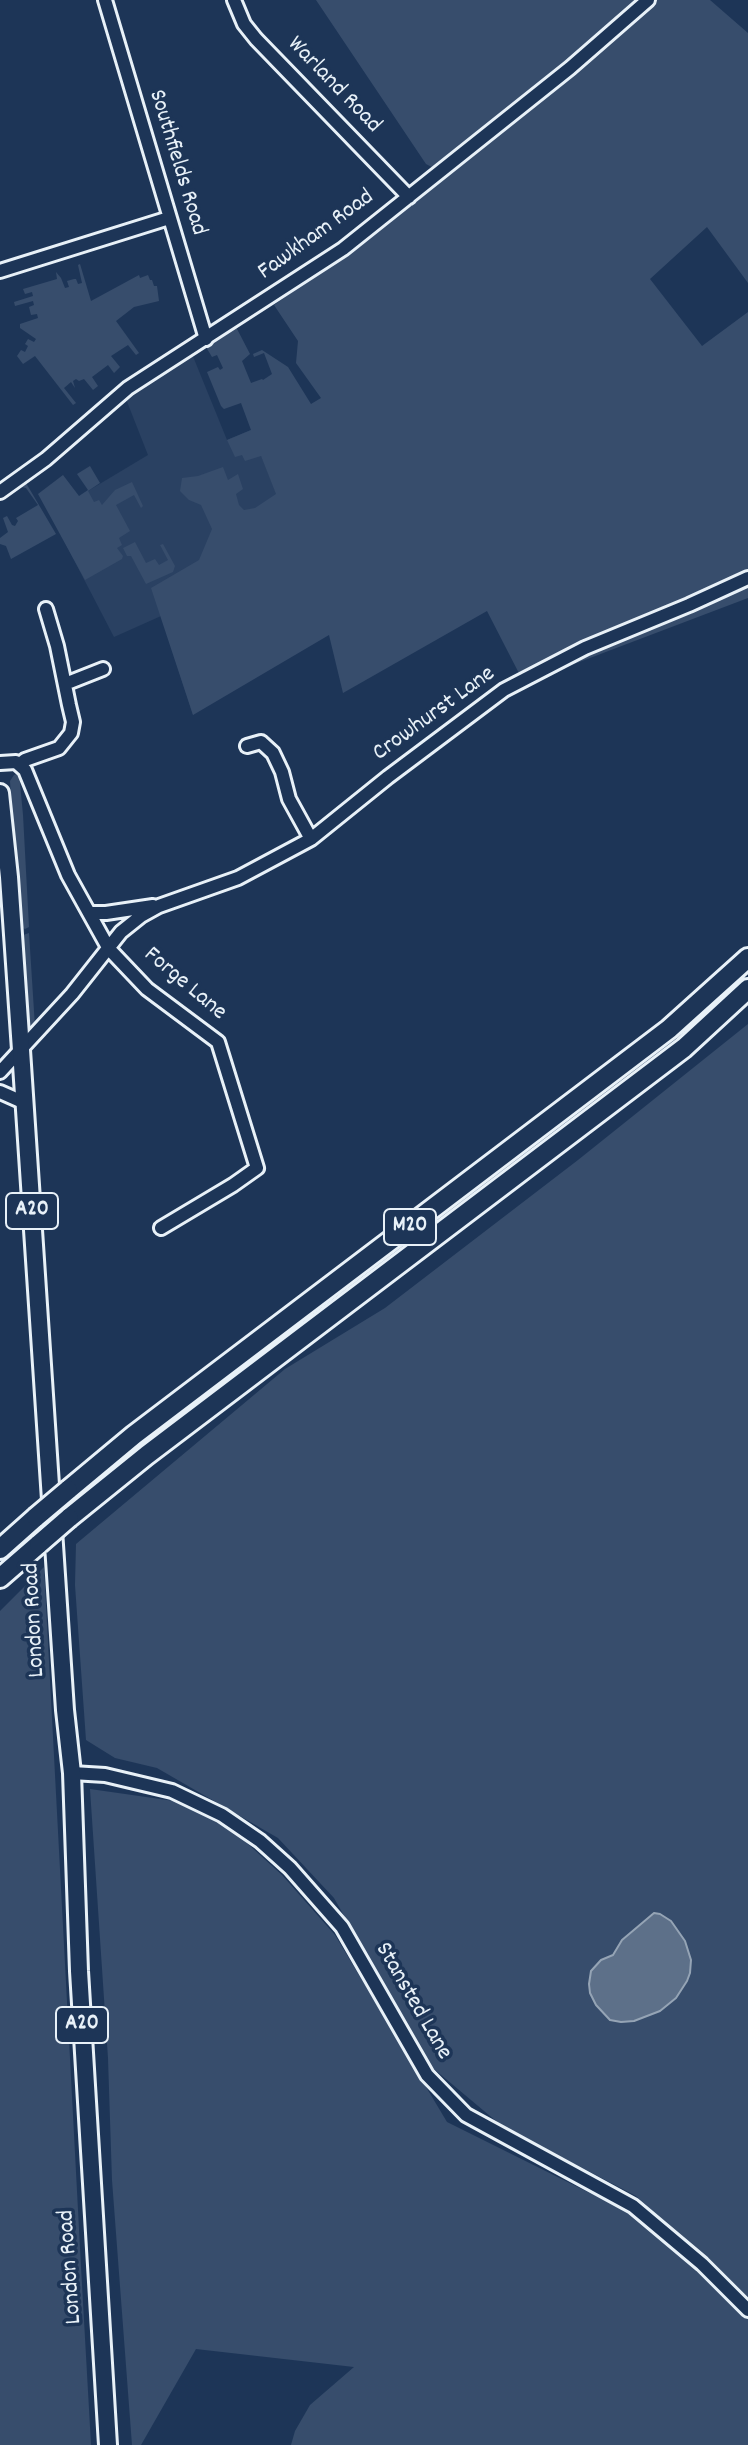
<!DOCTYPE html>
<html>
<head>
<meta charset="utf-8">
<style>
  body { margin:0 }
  canvas { display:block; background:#1d3557 }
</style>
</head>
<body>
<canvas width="748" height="2445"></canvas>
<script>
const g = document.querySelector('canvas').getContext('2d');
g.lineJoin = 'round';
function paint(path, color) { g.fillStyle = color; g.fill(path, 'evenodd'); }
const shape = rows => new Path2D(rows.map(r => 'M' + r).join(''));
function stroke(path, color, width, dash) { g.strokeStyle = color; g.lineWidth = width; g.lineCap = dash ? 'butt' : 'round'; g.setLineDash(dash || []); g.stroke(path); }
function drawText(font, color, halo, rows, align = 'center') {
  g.font = font + ' Dekko,sans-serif'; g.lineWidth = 7; g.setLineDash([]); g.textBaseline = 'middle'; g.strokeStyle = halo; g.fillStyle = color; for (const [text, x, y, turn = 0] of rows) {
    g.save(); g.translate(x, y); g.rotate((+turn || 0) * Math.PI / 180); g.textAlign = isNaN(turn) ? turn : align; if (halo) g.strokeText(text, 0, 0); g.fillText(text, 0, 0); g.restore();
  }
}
paint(shape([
  [192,354,227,440,251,430,283,510,193,715,161,616,114,637,61,535,80,524,88,491,148,455,126,399]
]), '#2a4162');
paint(shape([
  [316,0,710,0,748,33,748,283,707,227,650,279,702,346,748,312,748,598,524,683,487,611,343,693,329,635,193,715,151,588,199,560,212,529,201,505,189,500,180,491,182,478,198,476,223,467,228,480,238,474,243,489,236,494,239,505,244,510,255,508,276,494,261,456,245,461,242,455,235,457,227,440,251,430,241,403,224,409,221,406,207,372,218,367,220,370,223,368,217,355,212,357,206,347,236,327,250,354,242,361,251,383,262,379,263,380,272,374,264,353,254,357,253,354,262,350,288,367,311,404,321,398,296,363,298,341,274,305,348,253,389,219,447,175,426,164],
  [80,264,91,301,139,275,140,278,148,275,150,280,152,280,154,286,157,286,159,301,134,307,116,321,139,353,136,355,128,345,111,356,120,367,114,373,108,365,92,377,98,386,93,390,84,379,79,381,76,379,73,381,75,388,71,382,64,388,76,403,73,405,35,356,23,364,17,356,21,350,25,352,28,346,25,344,28,339,34,342,36,339,20,328,20,324,38,318,37,314,31,315,29,307,34,305,33,301,15,306,14,302,33,296,32,292,25,294,23,289,57,279,56,272,61,278,65,288,69,287,67,281,74,279,76,279,78,284,82,283,78,265],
  [90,466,100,483,88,491,94,502,99,500,102,505,115,490,132,482,143,506,141,508,134,495,116,505,130,531,119,538,122,545,117,548,123,556,122,559,85,580,38,494,63,475,79,496,88,490,77,474],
  [26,483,56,534,11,559,6,546,0,544,0,538,8,532,3,518,7,516,12,525,15,526,18,521,16,518,38,505,26,488,16,486],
  [135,542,146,563,155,559,159,565,168,560,160,545,163,544,175,566,173,572,146,584,131,556,127,556,123,548],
  [19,773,23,815,29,927,25,929,19,926,10,781,14,775],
  [29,933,35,1027,30,1031,26,1029,20,936],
  [748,1024,748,2298,636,2196,502,2126,428,2064,334,1898,278,1838,157,1768,115,1758,86,1740,75,1585,76,1544,285,1369,385,1308,578,1160],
  [44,1567,81,2267,91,2445,0,2445,0,1611],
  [90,1789,174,1801,227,1825,282,1875,335,1935,447,2122,634,2215,748,2316,748,2445,291,2445,295,2431,310,2405,354,2367,196,2349,141,2445,132,2445,112,2180,108,2058]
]), '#374d6c');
const water = shape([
  [654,1913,660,1914,671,1921,685,1941,691,1960,690,1973,687,1981,676,1998,660,2011,634,2021,621,2022,610,2020,596,2005,590,1993,589,1984,591,1971,601,1960,613,1955,622,1940,654,1913]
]);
paint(water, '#5d7089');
stroke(water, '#95a4b5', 2);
const minor = shape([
  [105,0,206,339],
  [234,0,244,24,256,39,409,197],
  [0,271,169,218],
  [0,492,46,459,128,388,343,249,570,68,648,0],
  [65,684,103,669],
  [247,746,261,742,273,753,282,772,289,799,311,839],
  [0,763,16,762,25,770,68,875,109,949,147,989,218,1042,257,1168,233,1185,161,1228],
  [20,764,25,760,59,748,71,733,73,722,69,705,57,646,46,609],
  [89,913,106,913,153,906],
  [0,1072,72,994,121,932,141,916,159,906,238,878,311,839,388,777,504,690,585,648,689,605,748,578],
  [0,1092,25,1103],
  [72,1773,105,1775,172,1791,222,1815,260,1841,290,1868,342,1927,427,2075,466,2115,633,2206,702,2264,748,2310]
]);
const major = shape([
  [0,793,9,877,21,1050,65,1710,72,1773,79,1971,108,2445]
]);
const highway = shape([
  [68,1490,134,1435,669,1029,748,958],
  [69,1518,147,1455,684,1048,748,989],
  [0,1549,36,1517],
  [0,1578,39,1544]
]);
stroke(minor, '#e8f1f8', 18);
stroke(major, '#e8f1f8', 22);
stroke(highway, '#e8f1f8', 24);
stroke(minor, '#1d3557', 12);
stroke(major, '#1d3557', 16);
stroke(highway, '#1d3557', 18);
const highwayBridge = shape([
  [36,1517,68,1490],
  [39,1544,69,1518]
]);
stroke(highwayBridge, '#e8f1f8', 24, []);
stroke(highwayBridge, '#1d3557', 18);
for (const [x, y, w] of [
  [32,1211,52],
  [410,1227,52],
  [82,2025,52]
]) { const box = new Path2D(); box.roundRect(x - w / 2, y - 18, w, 36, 6); g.fillStyle = '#1d3557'; g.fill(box); stroke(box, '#e8f1f8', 2); }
drawText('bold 22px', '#e8f1f8', null, [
  ["A20",32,1211],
  ["M20",410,1227],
  ["A20",82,2025]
]);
drawText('24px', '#e8f1f8', '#1d3557', [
  ["Warland Road",333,86,46],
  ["Southfields Road",176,163,73],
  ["Fawkham Road",317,236,-36],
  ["Crowhurst Lane",435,715,-36],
  ["Forge Lane",184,985,40],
  ["London Road",36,1620,-93],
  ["Stansted Lane",412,2002,60],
  ["London Road",72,2267,-94]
]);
</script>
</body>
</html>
